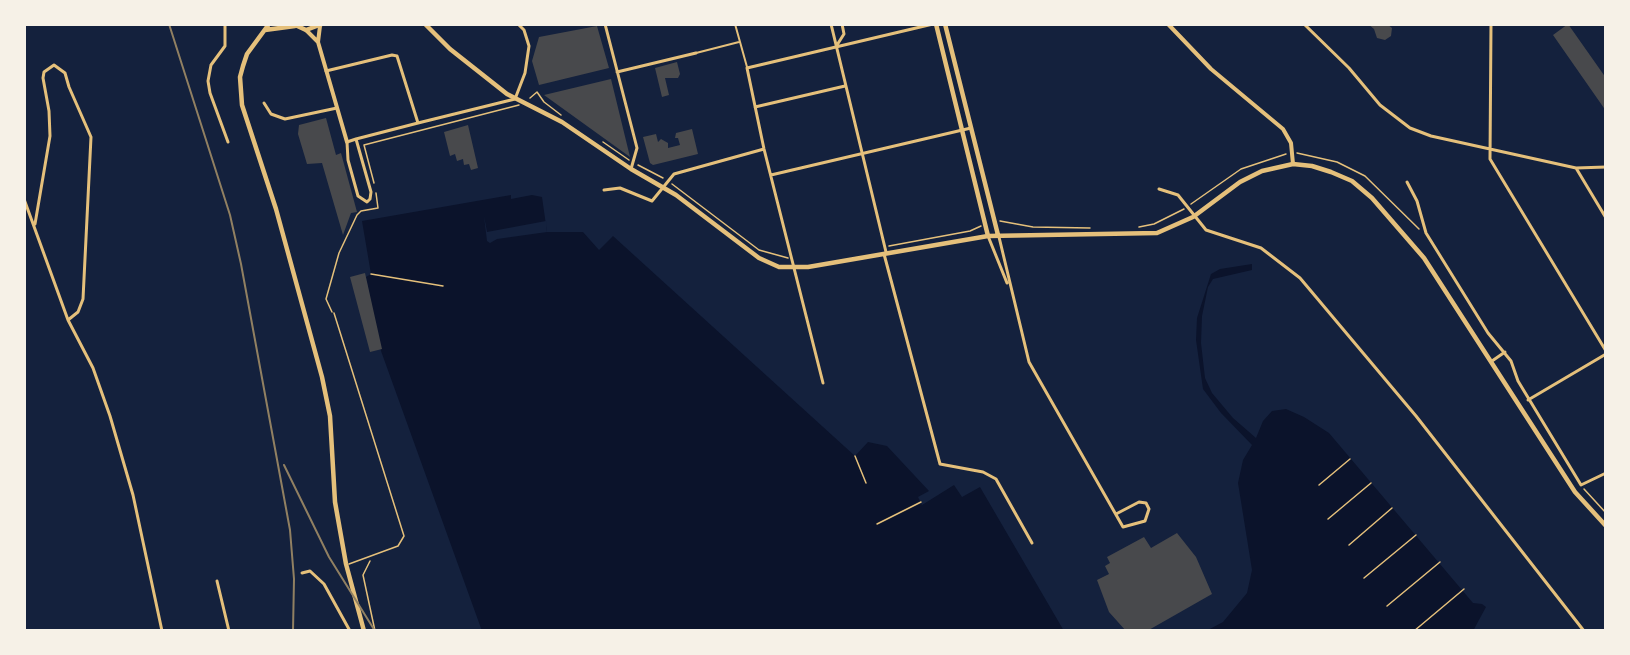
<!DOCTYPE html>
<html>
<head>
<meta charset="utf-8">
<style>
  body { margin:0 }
  #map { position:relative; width:1630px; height:655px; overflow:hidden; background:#14213d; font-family:"Noto Serif",serif }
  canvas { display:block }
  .frame { position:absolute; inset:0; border:26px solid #f6f1e7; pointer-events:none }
</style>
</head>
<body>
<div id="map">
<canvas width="1630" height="655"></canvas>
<div class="frame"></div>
</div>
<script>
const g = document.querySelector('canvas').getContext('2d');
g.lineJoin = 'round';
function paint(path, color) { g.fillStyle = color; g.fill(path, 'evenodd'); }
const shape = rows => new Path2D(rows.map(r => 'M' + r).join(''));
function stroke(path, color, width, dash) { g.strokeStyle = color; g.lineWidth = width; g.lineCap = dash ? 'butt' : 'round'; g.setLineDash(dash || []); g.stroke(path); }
paint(shape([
  [511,195,511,199,532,195,542,197,547,232,583,232,599,250,613,236,855,456,868,442,887,446,929,491,918,497,922,505,954,485,962,497,980,487,1064,631,482,631,381,351,366,277,371,274,362,221],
  [1252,264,1252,270,1213,279,1208,287,1202,316,1201,343,1205,378,1212,393,1233,418,1256,438,1263,421,1272,411,1286,409,1304,417,1329,433,1473,603,1482,604,1486,607,1473,631,1206,631,1223,622,1247,593,1252,570,1238,483,1243,460,1252,445,1221,413,1203,389,1196,340,1197,318,1211,274,1220,269]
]), '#0b132b');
paint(shape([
  [484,216,487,232,546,221,547,232,497,239,490,243,487,241]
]), '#14213d');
paint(shape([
  [1368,24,1387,24,1392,28,1391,36,1385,40,1377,38,1374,29],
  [1568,24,1606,78,1606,111,1553,35],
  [597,26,609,68,539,85,532,61,539,37],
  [677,62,680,74,678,78,665,78,669,95,662,97,655,68],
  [611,79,630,157,544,95],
  [326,118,336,155,341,153,357,212,351,213,343,235,322,163,307,164,298,134,299,125],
  [468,125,478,168,471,170,469,164,464,165,463,159,457,161,455,154,450,156,444,132],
  [692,129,698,154,653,165,650,163,643,137,656,134,658,142,661,139,668,143,668,148,680,145,678,138,675,138,676,133],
  [365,273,382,349,370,352,350,277],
  [1177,533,1196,557,1212,594,1147,631,1126,631,1109,612,1097,580,1109,574,1105,566,1110,563,1107,557,1144,537,1151,548]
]), '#48494c');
stroke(shape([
  [530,98,537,92,544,102,561,115],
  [603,142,629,160],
  [1297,153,1337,162,1365,176,1419,229],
  [638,165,663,178],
  [374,183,364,145,519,105],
  [672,184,759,250,788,258],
  [1191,204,1241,169,1286,154],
  [1000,221,1033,227,1090,228],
  [1139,227,1154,224,1184,209],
  [889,246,970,231,981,226],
  [371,274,443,286],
  [332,312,326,299,339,253,357,215,361,211,378,208,376,193],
  [855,456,866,483],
  [1319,485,1350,459],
  [1584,489,1606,513],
  [1328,519,1371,483],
  [877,524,921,502],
  [1349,545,1392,508],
  [370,561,363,575,375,631],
  [1364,578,1416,535],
  [1387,606,1440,562],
  [1414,631,1464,589]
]), '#e5c07b', 1.5);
stroke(shape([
  [334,313,404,536,398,546,349,564]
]), '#e5c07b', 1.5);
stroke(shape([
  [735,24,747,67],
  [696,53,739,42]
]), '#e5c07b', 2);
stroke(shape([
  [225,24,225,46,211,65,208,81,210,93,228,142],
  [605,24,637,148,631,169],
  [831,24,886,252],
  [1304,24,1349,68,1380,105,1410,128,1431,136,1576,168,1606,167],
  [1491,24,1490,159,1606,351],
  [837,45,844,34,842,24],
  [326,71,392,55,397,56,418,123],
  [617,72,696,53],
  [264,103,271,114,285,119,337,108],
  [755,107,845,86],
  [356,139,371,192,370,199,367,202,358,196,348,160,347,142,356,139,418,123,515,99,525,73,529,46,524,30,518,24],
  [1576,168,1606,218],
  [771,175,971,128],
  [1407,182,1417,201,1426,233,1488,333,1511,361,1518,381,1581,485,1606,473],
  [1159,189,1178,195,1206,230,1261,248,1300,278,1416,416,1584,631],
  [604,190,620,188,652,201,674,174,764,149],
  [24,199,68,320,93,368,110,416,133,495,162,631],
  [35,224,50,136,49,111,43,78,44,72,54,65,65,73,69,87,91,137,83,299,78,312,68,320],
  [988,236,1007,283],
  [999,237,1029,362,1123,527,1145,521,1149,509,1146,503,1139,502,1116,514],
  [884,254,940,464,983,472,996,479,1032,543],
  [1492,361,1505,352],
  [823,383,764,149,747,68,933,24],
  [1528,400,1606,354],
  [302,573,310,571,324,584,350,631],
  [217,581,229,631]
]), '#e5c07b', 3);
stroke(shape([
  [1168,24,1211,69,1283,129,1291,143,1293,164],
  [306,30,318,42],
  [318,42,347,142],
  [318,42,320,26]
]), '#e5c07b', 4);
stroke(shape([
  [269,24,247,54,243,66,240,77,242,105,276,209,322,377,330,416,335,502,346,564,364,631],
  [293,24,306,30,322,24],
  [425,24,450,49,507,94,562,122,631,169,676,195,759,258,779,267,808,267,988,236,1157,233,1193,217,1240,182,1262,171,1293,164,1312,166,1331,172,1352,181,1372,198,1424,258,1575,492,1606,526],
  [936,24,988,236],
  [945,24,998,235],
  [265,30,295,26]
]), '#e5c07b', 4.5);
stroke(shape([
  [169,24,230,215,241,264,290,530,294,579,293,631],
  [284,465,329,557,375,631]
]), '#918062', 2);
</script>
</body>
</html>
